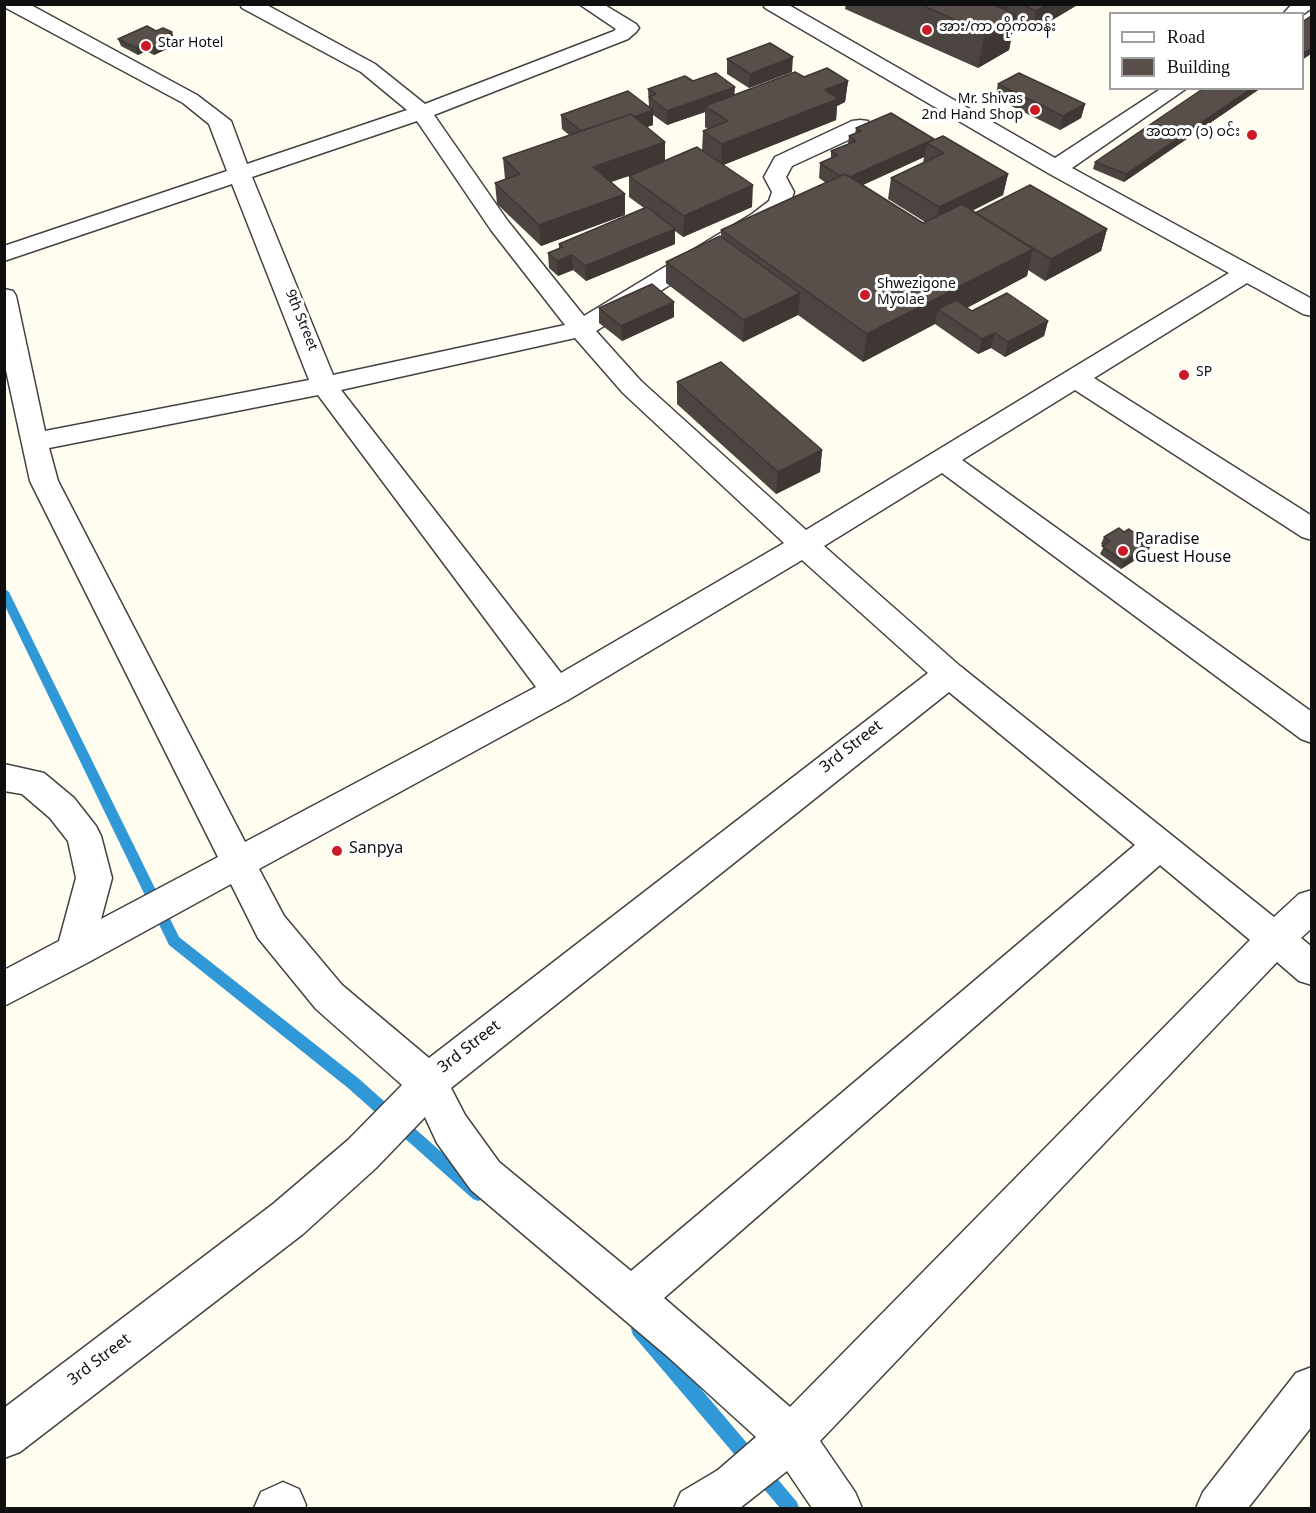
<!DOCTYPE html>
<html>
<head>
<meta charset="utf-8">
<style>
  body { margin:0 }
  #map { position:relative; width:1316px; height:1513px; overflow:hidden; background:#fffcf0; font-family:Georgia,serif }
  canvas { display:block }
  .frame { position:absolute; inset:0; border:6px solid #0f0f0f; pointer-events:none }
  .legend { position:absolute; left:1109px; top:12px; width:195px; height:78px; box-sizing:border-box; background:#fff; border:2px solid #9f9f9f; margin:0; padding:8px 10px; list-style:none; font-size:18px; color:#0f0f0f }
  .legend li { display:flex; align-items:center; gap:12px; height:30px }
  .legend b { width:30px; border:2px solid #9f9f9f }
</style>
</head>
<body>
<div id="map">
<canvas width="1316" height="1513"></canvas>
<div class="frame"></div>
<ul class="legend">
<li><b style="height:8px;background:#fff"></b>Road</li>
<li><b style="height:16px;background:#584f4a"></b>Building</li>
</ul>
</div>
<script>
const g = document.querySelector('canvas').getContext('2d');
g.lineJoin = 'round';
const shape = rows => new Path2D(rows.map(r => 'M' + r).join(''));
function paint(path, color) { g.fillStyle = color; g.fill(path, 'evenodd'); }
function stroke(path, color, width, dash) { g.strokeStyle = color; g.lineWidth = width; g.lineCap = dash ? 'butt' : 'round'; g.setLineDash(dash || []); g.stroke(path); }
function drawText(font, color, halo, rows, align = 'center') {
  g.font = font + ' Georgia,"Noto Sans Myanmar",serif'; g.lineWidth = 6; g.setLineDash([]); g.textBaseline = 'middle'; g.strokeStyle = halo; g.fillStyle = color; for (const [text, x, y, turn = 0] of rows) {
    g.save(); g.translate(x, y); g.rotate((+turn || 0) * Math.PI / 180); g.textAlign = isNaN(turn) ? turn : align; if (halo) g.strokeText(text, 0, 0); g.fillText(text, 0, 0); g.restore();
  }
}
paint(shape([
  [4,588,9,592,179,937,358,1078,483,1189,485,1194,483,1199,478,1201,473,1199,348,1088,169,945,4,604,4,588],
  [639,1321,645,1323,797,1502,799,1508,780,1508,633,1335,631,1329,633,1323,639,1321]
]), '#3198d8');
const minor = shape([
  [4,4,29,4,197,95,231,121,247,164,407,110,361,72,242,8,240,4,265,4,375,64,425,104,614,31,616,29,579,4,603,4,636,24,639,28,636,32,628,39,434,115,507,220,584,316,752,214,769,201,772,192,764,177,775,157,852,121,860,120,868,121,871,126,868,131,792,166,786,177,794,192,788,209,768,224,596,331,641,381,806,530,1229,273,1048,173,765,8,763,4,787,4,1055,158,1162,88,1187,88,1072,168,1312,299,1312,316,1303,314,1247,283,1094,378,1312,516,1312,540,1302,537,1075,390,962,460,1312,712,1312,743,1301,739,942,473,824,546,960,666,1274,917,1299,894,1312,890,1312,928,1301,938,1312,947,1312,985,1299,981,1277,962,820,1441,855,1492,862,1508,812,1508,787,1471,740,1508,674,1508,681,1492,718,1470,756,1437,667,1356,471,1190,437,1143,425,1117,376,1168,303,1234,20,1452,4,1458,4,1408,273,1204,348,1140,402,1085,316,1009,258,938,231,884,87,963,4,1006,4,970,59,941,76,878,68,841,50,818,22,794,4,791,4,764,44,773,74,798,96,826,101,836,112,878,101,919,218,857,30,481,4,361,4,289,13,291,16,296,45,431,309,380,232,184,4,261,4,246,227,171,209,124,183,103,6,8,4,4],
  [417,121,491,230,565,325,333,375,252,177,417,121],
  [575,338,623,393,784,543,561,673,341,390,575,338],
  [318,395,536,687,245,842,58,481,49,448,318,395],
  [802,560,928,673,429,1058,342,985,284,916,259,869,568,700,802,560],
  [949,692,1135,845,631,1271,499,1162,465,1115,451,1088,949,692],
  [1160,865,1250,940,790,1407,664,1298,1160,865],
  [1292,4,1312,4,1312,8,1302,15,1302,14,1283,14,1292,4],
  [1312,1367,1312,1426,1248,1508,1196,1508,1203,1492,1296,1373,1312,1367],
  [283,1482,299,1489,306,1505,305,1508,254,1508,261,1492,283,1482]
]);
stroke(minor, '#424242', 3);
paint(minor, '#fff');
paint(shape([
  [846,4,1079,4,1032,32,1014,24,1009,50,978,68,845,9],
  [156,31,172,32,174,40,171,41,173,46,154,55,146,51,138,55,121,46,118,39],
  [727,59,792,72,749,88,727,74],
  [804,77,848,81,845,102,837,106,836,120,723,165,752,207,683,237,675,231,675,244,586,281,573,270,558,276,549,268,548,253,559,249,559,244,644,208,629,197,629,176,611,182,625,194,625,215,541,246,497,204,495,183,505,179,503,158,569,135,562,129,561,115,649,107,648,89,693,81,734,95],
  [705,112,705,127,708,129,703,131,702,151,665,161,665,142,646,127,653,125,653,115,667,125],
  [998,84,1085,104,1081,118,1060,130,995,98],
  [1204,88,1261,88,1124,182,1093,169,1095,162],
  [856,128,934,139,1008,174,1003,195,972,211,975,213,1107,229,1101,251,1045,281,1028,270,1027,276,967,308,972,311,1048,321,1044,336,1005,357,991,348,978,354,935,324,863,362,798,315,743,342,666,283,666,262,721,236,721,230,826,183,819,178,820,163,831,158,831,151,848,144,849,136,855,134],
  [924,157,923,163,891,178,888,199,925,222,923,223,863,185],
  [599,308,674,317,622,341,599,323],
  [677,382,822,450,820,472,776,494,677,404],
  [1124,532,1151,544,1148,552,1121,569,1100,554,1104,546,1101,544,1104,537]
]), '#4c4440');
paint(shape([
  [1000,4,1008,4,1005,20,995,26,999,5],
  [1048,4,1079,4,1032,32,1036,11],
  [1016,15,1009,50,978,68,985,33],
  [172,32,174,40,171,41,173,46,154,55,152,48,165,36],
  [144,44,146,51,138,55,136,48],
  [1311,48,1311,54,1302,60,1302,54],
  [793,57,792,72,749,88,750,74],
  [848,81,845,102,837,106,836,120,721,166,722,144,825,90],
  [735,87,734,101,705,106,705,112,667,125,667,111],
  [1252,88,1261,88,1124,182,1126,174],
  [1085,104,1081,118,1060,130,1063,116],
  [653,110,653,125,585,149,584,134],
  [934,139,927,143,924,157,843,194,845,179],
  [665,142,665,163,594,188,593,167],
  [1008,174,1003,195,935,229,939,207],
  [753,185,752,207,683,237,684,216],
  [625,194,625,215,541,246,539,225],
  [675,229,675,244,586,281,585,266],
  [1107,229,1101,251,1045,281,1051,259],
  [1033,249,1027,276,949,317,938,309,935,324,863,362,867,334],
  [572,255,573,270,558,276,557,261],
  [800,293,798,315,743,342,744,320],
  [674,302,674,317,622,341,621,326],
  [1048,321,1044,336,1005,357,1008,342],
  [995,333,991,348,978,354,982,339],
  [822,450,820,472,776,494,778,472],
  [1151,544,1148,552,1121,569,1124,562]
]), '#3e3734');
const building = shape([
  [919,4,992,4,1016,15,985,33,919,4],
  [1021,4,1048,4,1036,11,1021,4],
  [1311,16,1311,48,1302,54,1302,22,1311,16],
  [147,26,156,31,163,28,172,32,165,36,171,39,152,48,144,44,136,48,118,39,147,26],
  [770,43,793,57,750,74,727,59,770,43],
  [827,68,848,81,825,90,838,99,722,144,703,131,728,121,705,106,795,72,804,77,827,68],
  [716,73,735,87,667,111,649,97,656,94,648,89,685,76,693,81,716,73],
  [1019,73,1085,104,1063,116,998,84,1019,73],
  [1204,88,1252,88,1126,174,1095,162,1204,88],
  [628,91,653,110,634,117,631,114,581,131,561,115,628,91],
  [891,113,934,139,850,177,845,174,840,176,820,163,838,155,831,151,856,141,849,136,861,131,856,128,891,113],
  [631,114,665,142,593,167,625,194,539,225,495,183,520,174,503,158,631,114],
  [943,136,1008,174,939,207,891,178,944,153,927,143,943,136],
  [697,147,753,185,684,216,629,176,697,147],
  [845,174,923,223,962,204,1033,249,867,334,721,230,845,174],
  [1030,185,1107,229,1051,259,975,213,1030,185],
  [647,207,675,229,585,266,572,255,557,261,548,253,563,247,559,244,647,207],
  [720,236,800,293,744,320,666,262,720,236],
  [652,284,674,302,621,326,599,308,652,284],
  [1007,293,1048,321,1008,342,995,333,982,339,938,309,956,300,972,311,1007,293],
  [721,362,822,450,778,472,677,382,721,362],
  [1119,528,1124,532,1129,529,1151,544,1124,562,1102,546,1110,541,1104,537,1119,528]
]);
paint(building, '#584f4a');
stroke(building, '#3e3734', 1.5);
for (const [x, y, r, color] of [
  [927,30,6,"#cb1a26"],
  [146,46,6,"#cb1a26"],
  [1035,110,6,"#cb1a26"],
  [1252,135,6,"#cb1a26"],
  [865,295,6,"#cb1a26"],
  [1184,375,6,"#cb1a26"],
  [1123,551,6,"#cb1a26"],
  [337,851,6,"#cb1a26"]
]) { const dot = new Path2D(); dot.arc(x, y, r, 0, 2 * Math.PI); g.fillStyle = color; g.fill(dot); stroke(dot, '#fff', 2); }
drawText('14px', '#0f0f0f', '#fff', [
  ["အား/ကာ တိုက်တန်း",939,30],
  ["Star Hotel",158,46],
  ["Mr. Shivas",1023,102,"right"],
  ["2nd Hand Shop",1023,118,"right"],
  ["အထက (၁) ဝင်း",1240,135,"right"],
  ["Shwezigone",877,287],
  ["Myolae",877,303],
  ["SP",1196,375]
], 'left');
drawText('14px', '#0f0f0f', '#fff', [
  ["9th Street",299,321,68]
]);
drawText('16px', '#0f0f0f', '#fff', [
  ["Paradise",1135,542],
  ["Guest House",1135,560],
  ["Sanpya",349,851]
], 'left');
drawText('16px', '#0f0f0f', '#fff', [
  ["3rd Street",853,749,-38],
  ["3rd Street",471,1049,-38],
  ["3rd Street",101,1362,-37]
]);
</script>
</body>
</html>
